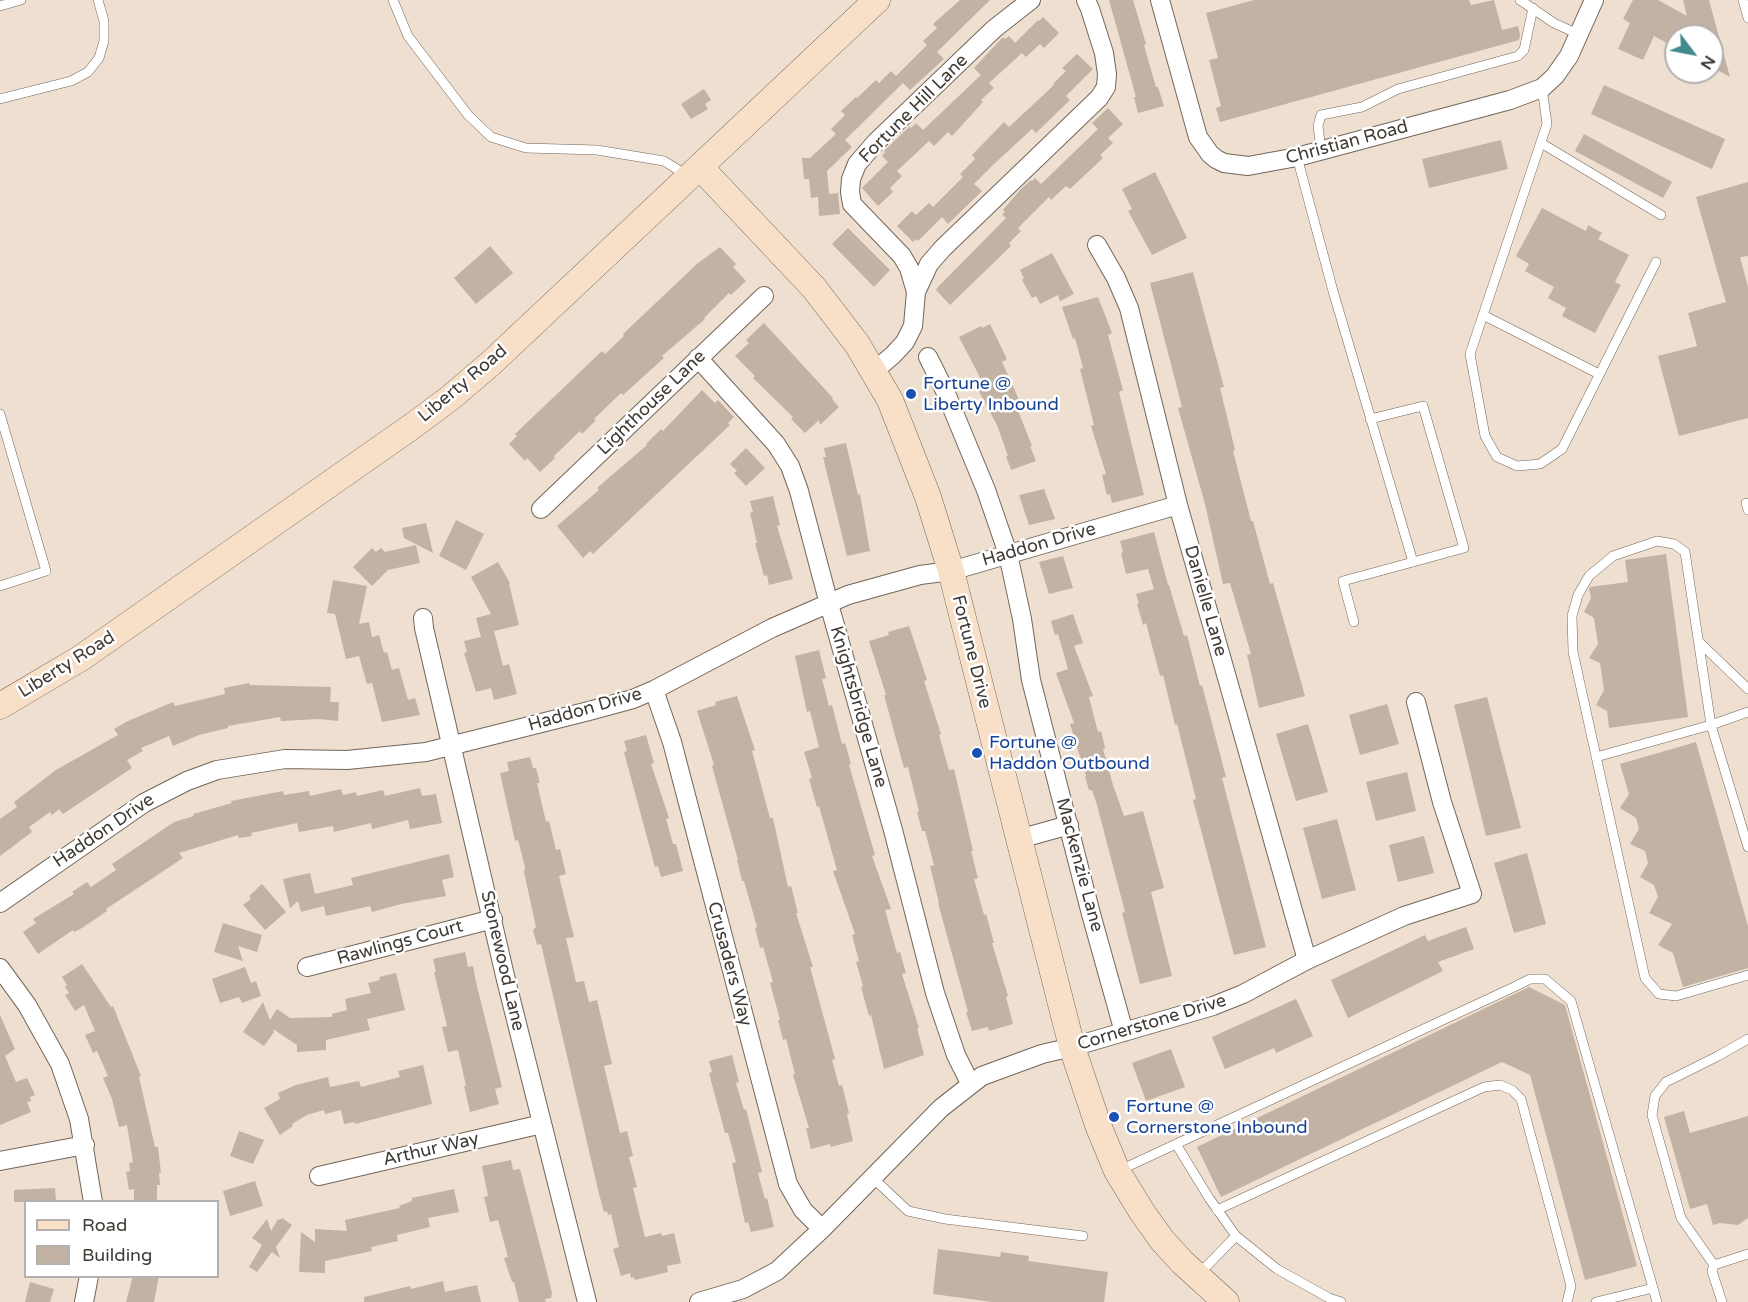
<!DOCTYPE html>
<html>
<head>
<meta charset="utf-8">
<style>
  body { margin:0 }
  #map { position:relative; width:1748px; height:1302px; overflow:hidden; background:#eedfd0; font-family:"Varela Round",sans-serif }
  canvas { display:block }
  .legend { position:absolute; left:24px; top:1200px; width:195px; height:78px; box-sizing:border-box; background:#fff; border:2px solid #b3b0ae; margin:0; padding:8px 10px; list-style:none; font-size:18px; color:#403a35 }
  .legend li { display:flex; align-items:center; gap:12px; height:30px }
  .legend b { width:30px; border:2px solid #b3b0ae }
  .north { position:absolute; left:1664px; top:24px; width:60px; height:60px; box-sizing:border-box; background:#fff; border:2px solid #b3b0ae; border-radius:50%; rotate:122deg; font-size:16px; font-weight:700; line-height:24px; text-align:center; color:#403a35 }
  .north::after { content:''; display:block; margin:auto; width:21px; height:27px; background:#428a8c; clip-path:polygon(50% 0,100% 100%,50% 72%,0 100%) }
</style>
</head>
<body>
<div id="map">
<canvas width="1748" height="1302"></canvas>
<ul class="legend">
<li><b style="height:8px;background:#f8e0c8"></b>Road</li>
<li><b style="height:16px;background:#c1b2a4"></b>Building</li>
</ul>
<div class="north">N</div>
</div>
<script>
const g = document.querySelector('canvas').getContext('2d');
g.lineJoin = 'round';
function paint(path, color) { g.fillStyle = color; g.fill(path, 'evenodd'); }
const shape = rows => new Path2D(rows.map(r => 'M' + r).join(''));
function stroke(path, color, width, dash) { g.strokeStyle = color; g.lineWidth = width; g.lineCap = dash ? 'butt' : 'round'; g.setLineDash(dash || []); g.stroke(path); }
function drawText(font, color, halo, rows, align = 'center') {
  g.font = font + ' "Varela Round",sans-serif'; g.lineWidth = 5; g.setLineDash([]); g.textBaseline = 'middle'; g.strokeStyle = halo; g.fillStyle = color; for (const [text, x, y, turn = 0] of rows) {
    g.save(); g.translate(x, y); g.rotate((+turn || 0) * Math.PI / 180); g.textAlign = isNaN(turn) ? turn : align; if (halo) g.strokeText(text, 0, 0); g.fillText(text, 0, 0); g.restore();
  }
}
paint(shape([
  [960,0,990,0,937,52,944,59,910,90,903,83,845,140,852,147,827,171,829,194,838,193,840,214,819,216,818,197,811,198,809,179,804,179,802,158,810,158,836,134,831,129,845,115,841,111,856,97,857,98,876,80,879,83,891,71,896,76,927,45,923,41,937,28,933,24],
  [1109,0,1133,0,1146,44,1144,45,1156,87,1158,87,1164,106,1138,113,1134,97,1136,97],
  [1254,0,1469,0,1471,5,1494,0,1502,30,1518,26,1520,35,1519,40,1220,122,1216,108,1221,106,1209,60,1218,58,1206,13],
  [1633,0,1658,0,1687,16,1683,0,1709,0,1730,77,1712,67,1712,36,1676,36,1676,48,1654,36,1643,60,1618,49,1630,23,1623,19],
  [1043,17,1059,33,1044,48,1040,44,1026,57,1022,53,989,83,994,88,981,100,983,102,952,136,948,132,934,146,929,141,897,171,902,176,890,188,893,192,878,206,862,188,888,162,882,156,885,152,884,151,910,126,911,128,916,123,923,130,981,75,974,68,1003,37,1005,39,1009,36,1015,43,1038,20,1039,21],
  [1077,54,1093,69,1066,96,1070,100,1036,133,1032,129,994,164,974,184,982,191,948,224,942,217,918,241,916,239,913,242,897,226,912,211,916,215,929,203,933,207,963,177,960,174,975,159,972,155,1004,122,1009,127,1054,85,1053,84,1066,71,1062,68],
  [1604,85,1725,139,1712,169,1591,114],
  [704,89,711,100,705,104,708,109,691,119,681,104],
  [1108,108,1123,124,1108,138,1113,143,1100,155,1103,158,1070,189,1066,186,1051,200,1049,197,1018,228,1021,231,1009,243,1011,246,950,305,936,290,938,287,1006,218,1002,214,1005,212,1003,210,1021,189,1031,180,1032,181,1035,178,1041,184,1098,129,1092,123],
  [1584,134,1672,182,1663,198,1575,151],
  [1501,140,1508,169,1429,188,1422,159],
  [1155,172,1187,238,1152,255,1128,211,1132,209,1122,189],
  [1748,182,1748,256,1740,257,1748,287,1748,418,1679,436,1658,356,1697,346,1688,313,1726,302,1696,197],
  [1542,208,1586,231,1588,225,1602,233,1598,239,1629,255,1615,282,1621,285,1595,333,1562,316,1566,308,1548,298,1554,287,1525,271,1529,264,1516,256],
  [848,228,890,270,874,287,832,244],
  [490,246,513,273,476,304,454,278],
  [720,247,736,264,733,267,746,281,731,295,729,293,704,318,705,319,662,356,664,358,623,395,621,393,594,419,596,420,582,434,580,431,554,456,555,458,540,472,527,458,525,461,509,444,517,436,515,434,602,351,605,354,624,336,623,334,698,263],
  [1052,253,1074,294,1060,301,1058,295,1040,304,1036,296,1032,298,1022,280,1024,278,1020,270],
  [1193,272,1224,387,1220,388,1235,450,1233,451,1251,521,1253,521,1270,584,1273,583,1305,696,1259,708,1247,655,1251,654,1230,583,1223,584,1205,504,1178,408,1182,407,1150,283],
  [1098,297,1112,333,1108,335,1123,390,1119,392,1144,495,1112,503,1110,494,1107,495,1102,475,1106,474,1091,426,1094,425,1080,369,1083,368,1075,338,1073,339,1062,307],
  [764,323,833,398,832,399,839,407,820,425,819,420,805,433,791,419,793,417,753,378,755,376,735,356,749,343,746,340],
  [990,324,1007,359,1002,362,1024,411,1019,413,1032,446,1030,446,1036,461,1011,470,1006,456,1008,456,997,425,977,388,984,385,959,337,981,326,982,328],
  [702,390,715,403,718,400,734,417,728,423,730,425,593,554,590,551,583,558,557,526,599,490,597,488,647,445,646,444,661,429,663,431],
  [846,443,858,495,860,494,870,551,847,556,823,457,826,457,824,448],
  [746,448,765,468,746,486,734,473,737,471,730,464],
  [1044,489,1055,519,1029,525,1019,495],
  [773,496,780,525,777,526,793,579,769,585,767,575,764,576,755,543,757,543,750,513,753,512,750,501],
  [456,520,484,534,466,570,439,556],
  [426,523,433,553,404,538,402,528],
  [1154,532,1168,585,1169,585,1184,636,1187,635,1200,686,1202,685,1226,777,1222,778,1266,947,1234,955,1193,800,1196,799,1177,724,1175,725,1163,675,1160,676,1146,623,1143,625,1137,604,1139,603,1136,594,1154,589,1148,569,1126,574,1121,553,1123,552,1120,541],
  [416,545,420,563,388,570,372,586,353,567,372,548,376,552,381,548,385,552],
  [1666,554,1688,717,1609,728,1607,711,1596,705,1604,690,1600,663,1589,658,1598,644,1594,618,1584,612,1591,598,1589,589,1590,587,1628,582,1625,560],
  [1063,556,1073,588,1049,594,1039,562],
  [498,562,510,583,509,584,519,625,494,631,503,666,509,664,517,694,494,700,491,688,476,692,464,653,467,652,464,641,481,637,476,618,491,614,471,577],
  [333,580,367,586,359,624,369,622,372,637,379,635,384,653,387,652,392,670,399,668,408,700,415,698,420,715,382,722,372,683,367,684,359,656,346,659,335,614,327,613],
  [1073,614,1083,643,1074,646,1093,696,1089,697,1098,732,1101,731,1105,748,1103,749,1113,785,1124,816,1143,811,1164,888,1151,892,1172,976,1140,984,1122,913,1125,912,1097,805,1092,790,1089,790,1085,777,1086,776,1070,724,1074,723,1056,673,1068,669,1058,634,1055,635,1051,621],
  [909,626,927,680,924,681,941,734,939,735,949,770,954,769,973,851,971,851,978,878,974,879,984,915,986,914,994,943,992,943,1008,996,1006,997,1013,1024,989,1031,988,1027,972,1031,966,1012,968,1012,938,903,939,903,930,866,934,865,925,831,922,831,917,812,919,811,908,767,904,768,884,695,886,695,869,641,889,635,888,632],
  [819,650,826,678,822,679,829,706,832,705,842,744,845,743,851,764,849,765,875,855,872,856,891,909,885,910,897,953,900,952,906,973,902,974,919,1028,917,1028,924,1055,884,1069,871,1015,869,1016,861,987,863,986,856,962,859,961,852,935,855,934,833,871,837,870,819,806,817,807,809,779,812,778,804,752,819,747,810,711,807,712,795,656],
  [249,683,250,685,331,687,330,702,339,702,338,721,319,719,281,721,280,717,228,726,228,728,199,735,173,746,169,736,141,748,143,751,127,760,132,768,63,814,59,809,52,815,50,812,29,827,32,832,0,856,0,819,17,807,14,802,56,770,118,735,114,729,128,721,173,702,175,706,225,694,224,688],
  [737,696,755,750,752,751,770,818,773,818,788,887,791,886,798,913,796,913,813,967,810,967,835,1059,832,1060,839,1086,842,1085,849,1113,847,1114,853,1141,831,1147,830,1144,811,1149,806,1128,809,1128,793,1075,795,1074,786,1039,783,1040,778,1020,780,1020,770,983,773,982,763,947,760,948,755,928,757,927,744,881,742,881,737,860,738,860,712,766,714,765,697,711,716,705,715,702],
  [1487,697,1521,828,1486,836,1454,705],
  [1387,704,1399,744,1360,755,1349,715],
  [1308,724,1328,792,1296,801,1276,734],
  [646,735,654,763,651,764,669,818,666,819,673,844,676,844,683,871,661,877,658,866,655,867,624,752,627,751,624,741],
  [1696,742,1748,926,1748,968,1683,987,1673,953,1658,945,1672,924,1649,913,1658,897,1654,885,1640,877,1648,863,1645,851,1630,844,1639,829,1636,818,1620,808,1629,794,1620,764],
  [530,757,533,768,536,768,540,783,537,783,546,822,549,821,556,850,560,849,566,874,559,876,574,937,566,938,576,982,584,981,589,1002,597,1000,612,1064,604,1066,620,1133,627,1131,633,1156,629,1157,637,1187,633,1188,645,1237,661,1233,662,1236,674,1233,681,1263,667,1266,668,1272,635,1280,634,1277,631,1278,630,1273,621,1276,613,1249,619,1247,611,1214,608,1215,607,1211,604,1212,599,1194,541,944,537,945,533,930,536,927,524,872,525,867,518,840,515,841,500,773,509,771,507,762],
  [1407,772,1416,811,1376,821,1366,782],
  [420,788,422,796,436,794,442,823,410,829,408,820,372,829,371,823,334,832,333,826,299,832,297,823,251,833,252,836,239,838,238,835,179,853,183,858,106,909,107,911,82,928,74,932,73,930,38,954,23,932,36,923,33,919,74,894,72,892,87,882,91,887,116,870,112,864,174,822,194,816,193,814,232,803,231,801,283,791,284,795,309,791,310,796,341,789,343,795,356,792,357,796,383,790,385,796],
  [1337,819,1356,890,1322,899,1303,828],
  [1424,836,1434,873,1398,882,1389,845],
  [1527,853,1546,924,1514,933,1494,863],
  [449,854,454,877,442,880,446,896,401,904,372,912,370,906,326,916,324,906,301,912,298,901,290,908,283,879,310,873,315,894,353,885,351,878],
  [262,884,286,912,265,930,243,905,251,899,249,896],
  [223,923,262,935,257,952,238,946,243,961,214,952],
  [1466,927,1474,949,1438,962,1443,971,1348,1018,1331,980,1425,935,1428,941],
  [465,952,468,967,473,966,476,982,502,1087,495,1089,499,1104,470,1112,464,1086,466,1086,458,1050,448,1052,442,1027,447,1026,434,972,436,972,433,959],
  [82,964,111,1007,113,1006,141,1076,139,1077,155,1147,158,1147,161,1173,159,1173,160,1185,157,1185,157,1202,134,1202,134,1189,129,1190,126,1172,130,1171,129,1163,133,1162,127,1125,119,1127,112,1099,103,1078,108,1076,97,1051,93,1053,85,1035,95,1031,84,1005,75,1011,65,995,69,993,65,987,67,985,62,977],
  [245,967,251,983,256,981,261,996,242,1003,239,997,220,1003,212,979],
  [396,973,405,1010,367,1019,370,1030,326,1040,326,1050,297,1052,297,1045,273,1029,274,1032,264,1046,243,1032,263,1002,270,1020,277,1009,290,1018,332,1017,332,1014,347,1010,345,999,371,993,368,983,380,980,379,977],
  [1529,987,1565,1005,1637,1266,1585,1280,1530,1075,1502,1062,1221,1197,1197,1147],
  [1296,999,1313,1036,1276,1053,1274,1048,1225,1069,1212,1037],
  [0,1015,15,1049,5,1056,16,1082,27,1078,35,1095,30,1097,31,1101,27,1102,31,1112,0,1125],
  [1171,1049,1185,1087,1146,1101,1132,1063],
  [732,1055,739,1082,736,1083,744,1110,746,1109,762,1172,758,1173,765,1199,767,1198,774,1227,751,1232,748,1222,745,1223,732,1163,736,1162,728,1133,725,1133,709,1073,712,1072,709,1061],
  [423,1065,432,1104,355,1124,355,1122,344,1124,341,1110,325,1114,324,1110,307,1115,292,1124,293,1126,280,1135,264,1108,280,1099,278,1093,296,1085,328,1077,330,1087,359,1081,361,1087,400,1077,398,1071],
  [1684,1111,1690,1133,1748,1116,1748,1218,1738,1225,1720,1223,1713,1225,1707,1204,1690,1209,1664,1117],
  [239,1131,264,1140,253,1164,230,1156],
  [511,1160,513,1170,520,1169,545,1265,552,1293,551,1298,545,1299,546,1302,519,1302,514,1282,512,1282,504,1258,508,1257,498,1220,490,1222,484,1197,488,1196,482,1166],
  [255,1181,263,1206,230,1216,223,1191],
  [55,1188,56,1202,14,1202,14,1190],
  [454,1189,459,1212,428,1218,430,1227,397,1235,398,1241,371,1247,372,1251,325,1261,325,1273,299,1272,301,1232,315,1242,315,1229,347,1231,345,1220,400,1208,399,1206,412,1201,412,1198],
  [282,1218,292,1225,276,1247,280,1258,272,1252,257,1272,249,1267,262,1245,252,1238,267,1219,271,1231,278,1219,280,1220],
  [938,1249,1000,1257,1001,1252,1029,1256,1028,1261,1108,1272,1104,1302,992,1302,933,1294],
  [133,1276,159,1276,154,1302,126,1302],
  [443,1281,445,1292,477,1285,481,1302,364,1302,364,1297,410,1286,411,1289],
  [30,1282,54,1289,50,1302,25,1302]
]), '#c1b2a4');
const lane = shape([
  [393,0,408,36,468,115,491,137,526,148,597,150,664,161,688,176],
  [1520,0,1554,23,1578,34],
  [1743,0,1748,18],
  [0,6,21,0],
  [1542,88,1547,124,1470,354,1485,436,1497,457,1517,466,1540,464,1562,449,1656,262],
  [0,99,71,81,88,72,99,58,104,41,104,21,98,0],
  [1541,143,1661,215],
  [1321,150,1318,126,1321,115,1362,107,1398,89,1518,56,1524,50,1533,8],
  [1297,157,1333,291,1413,562,1343,581,1354,622],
  [1483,315,1599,374],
  [0,414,46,571,0,586],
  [1370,419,1423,406,1464,548,1413,562],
  [1746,503,1748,510],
  [1698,641,1748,689],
  [1596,757,1711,725,1748,712],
  [1748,847,1711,725,1685,552,1674,544,1657,541,1613,556,1589,576,1578,595,1572,616,1573,652,1645,978,1659,994,1676,996,1748,975],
  [1176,1144,1209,1198,1236,1236,1277,1269,1329,1298,1341,1302],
  [1118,1171,1514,987,1530,979,1545,979,1571,1001,1657,1302],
  [872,1177,908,1211,945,1219,1083,1236],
  [1217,1210,1484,1087,1500,1085,1512,1090,1521,1099,1571,1286,1567,1302],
  [1714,1265,1681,1218,1652,1115,1655,1096,1666,1082,1718,1056,1748,1039],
  [1198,1275,1236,1236],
  [1596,1302,1653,1288],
  [1722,1302,1712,1271,1714,1265,1748,1254]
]);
const street = shape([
  [1031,0,994,29,876,142,857,164,851,179,850,192,852,204,902,256,909,268,916,292,929,264,943,248,1099,98,1106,87,1107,74,1104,53,1090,9,1086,0],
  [1160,0,1198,137,1210,154,1216,159,1224,163,1248,166,1297,157,1510,100,1542,88,1555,76,1569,56,1594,0],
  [1097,245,1116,278,1129,308,1178,505,1307,960],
  [928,357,945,391,986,490,1008,554,1022,619,1031,680,1091,914,1124,1032],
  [698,358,776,444,790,466,799,491,829,604,893,830,935,993,956,1055,970,1083],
  [873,372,893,355,905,342,913,326,916,292],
  [541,509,764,296],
  [423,618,424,628,506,980,587,1302],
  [654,690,672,742,788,1184,803,1210,822,1229],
  [1019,839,1069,825],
  [0,903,144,803,187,781,217,770,285,759,347,760,426,752,589,711,633,699,654,690,772,628,848,595,920,575,951,571,1178,505],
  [307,967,493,919],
  [0,968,27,1005,60,1064,79,1119,93,1202],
  [0,1161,85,1145],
  [319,1176,542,1124],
  [84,1302,89,1276],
  [699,1302,743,1289,777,1271,822,1229,941,1108,982,1076,1042,1054,1072,1047,1213,1006,1243,994,1307,960,1404,916,1472,894,1442,802,1416,702]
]);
const secondary = shape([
  [700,167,814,288,857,344,890,400,928,497,951,571,1072,1047,1098,1125,1117,1171,1142,1212,1162,1240,1182,1262,1226,1302],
  [0,706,81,658,411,427,450,398,490,364,877,0]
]);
stroke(lane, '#73665a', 10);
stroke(street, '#73665a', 20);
stroke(secondary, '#73665a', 27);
stroke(lane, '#fff', 9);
stroke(street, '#fff', 18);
stroke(secondary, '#f8e0c8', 26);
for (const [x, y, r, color] of [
  [911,394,6,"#1a4fb4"],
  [977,753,6,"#1a4fb4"],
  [1114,1117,6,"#1a4fb4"]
]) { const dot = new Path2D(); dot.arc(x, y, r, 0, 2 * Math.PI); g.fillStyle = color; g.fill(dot); stroke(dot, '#fff', 2); }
drawText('18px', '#403a35', '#fff', [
  ["Fortune Hill Lane",914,109,-45],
  ["Christian Road",1347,143,-15],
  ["Liberty Road",463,384,-40],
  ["Lighthouse Lane",652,403,-44],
  ["Haddon Drive",1039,545,-16],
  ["Danielle Lane",1205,601,74],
  ["Fortune Drive",971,652,76],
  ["Liberty Road",67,665,-32],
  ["Knightsbridge Lane",858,707,74],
  ["Haddon Drive",585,710,-16],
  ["Haddon Drive",104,831,-34],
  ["Mackenzie Lane",1079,865,75],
  ["Rawlings Court",400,943,-15],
  ["Stonewood Lane",502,961,77],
  ["Crusaders Way",729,964,75],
  ["Cornerstone Drive",1152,1023,-17],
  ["Arthur Way",431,1150,-13]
]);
drawText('18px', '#164399', '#fff', [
  ["Fortune @",923,384],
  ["Liberty Inbound",923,405],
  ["Fortune @",989,743],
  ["Haddon Outbound",989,764],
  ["Fortune @",1126,1107],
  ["Cornerstone Inbound",1126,1128]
], 'left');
</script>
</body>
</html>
